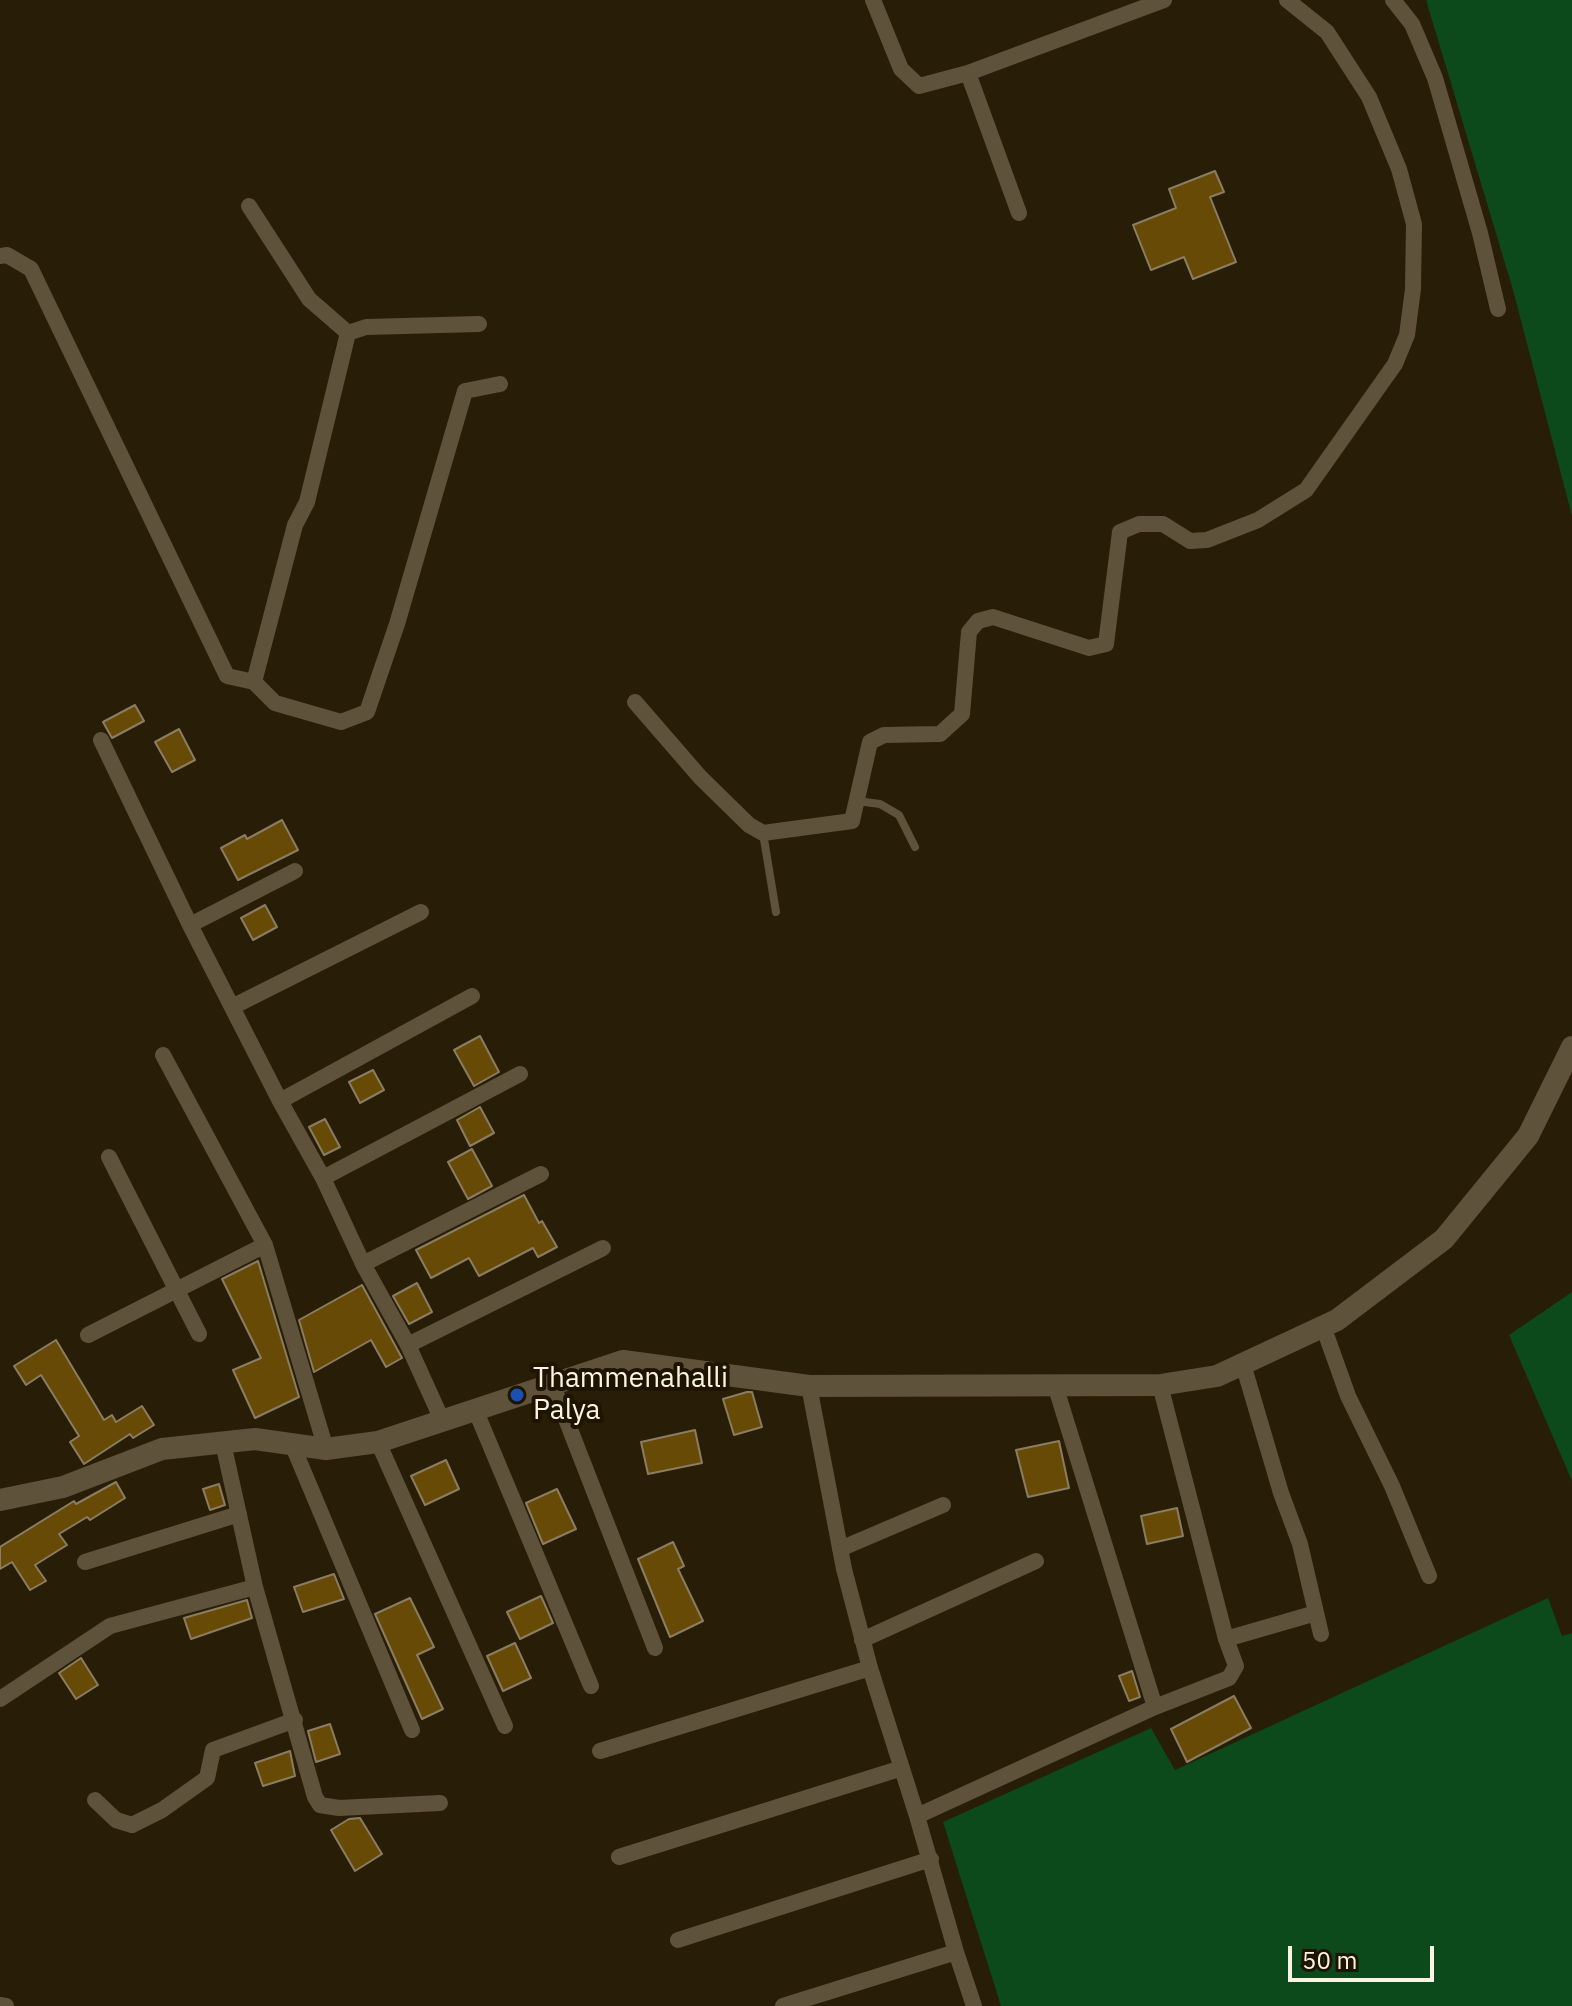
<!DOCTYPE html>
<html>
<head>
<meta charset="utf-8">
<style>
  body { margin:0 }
  #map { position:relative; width:1572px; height:2006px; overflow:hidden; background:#281d06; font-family:"IBM Plex Sans",sans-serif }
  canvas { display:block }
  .scale { position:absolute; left:1288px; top:1946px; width:146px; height:36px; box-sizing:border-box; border:4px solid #fbf4e5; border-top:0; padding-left:10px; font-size:24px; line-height:28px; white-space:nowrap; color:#fbf4e5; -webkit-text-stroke:6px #1f1400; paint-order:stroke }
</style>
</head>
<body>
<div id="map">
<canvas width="1572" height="2006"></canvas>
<div class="scale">50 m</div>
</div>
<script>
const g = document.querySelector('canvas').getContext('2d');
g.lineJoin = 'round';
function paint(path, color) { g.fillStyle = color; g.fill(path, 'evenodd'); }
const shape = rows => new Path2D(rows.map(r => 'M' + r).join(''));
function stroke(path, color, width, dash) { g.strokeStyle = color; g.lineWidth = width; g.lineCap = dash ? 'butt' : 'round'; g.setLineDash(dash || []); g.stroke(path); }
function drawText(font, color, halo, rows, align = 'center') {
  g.font = font + ' "IBM Plex Sans",sans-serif'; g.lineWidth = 8; g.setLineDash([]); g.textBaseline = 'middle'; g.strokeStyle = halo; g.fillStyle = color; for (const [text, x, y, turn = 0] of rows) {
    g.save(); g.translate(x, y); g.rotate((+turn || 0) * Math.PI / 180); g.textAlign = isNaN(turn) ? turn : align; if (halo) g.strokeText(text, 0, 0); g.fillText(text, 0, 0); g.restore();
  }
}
paint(shape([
  [1426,0,1572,0,1572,516,1513,290],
  [1572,1292,1572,1481,1509,1335],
  [1548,1598,1562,1636,1572,1633,1572,2006,1001,2006,943,1822,1151,1728,1175,1770]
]), '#0c491b');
const building = shape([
  [1215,171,1224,192,1210,197,1236,262,1193,279,1184,257,1151,270,1133,225,1176,208,1169,189,1215,171],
  [135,705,144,721,112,738,103,722,135,705],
  [179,729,195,760,172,772,155,742,179,729],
  [282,820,298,850,238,880,221,848,245,835,247,839,282,820],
  [265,905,277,927,253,940,241,918,265,905],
  [480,1036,499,1072,474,1086,454,1050,480,1036],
  [373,1070,384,1090,360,1103,349,1082,373,1070],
  [480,1107,494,1133,470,1146,457,1120,480,1107],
  [325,1119,340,1147,324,1155,309,1127,325,1119],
  [472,1149,492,1186,468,1199,448,1162,472,1149],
  [524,1195,539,1223,542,1221,557,1247,538,1257,533,1248,479,1276,469,1258,431,1278,416,1250,524,1195],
  [258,1261,299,1397,255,1418,233,1370,261,1358,222,1279,258,1261],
  [417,1283,432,1312,409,1324,393,1296,417,1283],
  [362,1285,402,1358,386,1367,371,1340,314,1372,299,1320,362,1285],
  [56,1340,104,1420,112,1415,116,1422,142,1406,154,1425,133,1438,130,1434,84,1464,70,1442,79,1436,41,1375,26,1385,14,1366,56,1340],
  [747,1392,752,1392,762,1427,734,1435,723,1399,747,1392],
  [695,1430,702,1463,648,1474,641,1442,695,1430],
  [1059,1441,1069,1488,1028,1497,1016,1450,1059,1441],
  [446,1460,459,1489,425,1505,411,1476,446,1460],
  [116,1482,125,1498,90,1520,87,1517,59,1534,67,1545,35,1565,46,1581,30,1590,12,1562,0,1569,0,1547,74,1501,76,1504,116,1482],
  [219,1484,225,1505,210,1510,203,1489,219,1484],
  [557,1489,576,1529,543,1544,526,1503,557,1489],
  [1177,1508,1183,1536,1147,1544,1141,1516,1177,1508],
  [673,1542,684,1566,678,1569,703,1621,670,1637,638,1559,673,1542],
  [334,1574,344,1599,303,1612,294,1587,334,1574],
  [541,1596,553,1623,520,1639,507,1612,541,1596],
  [410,1598,434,1647,417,1655,443,1709,422,1719,375,1614,410,1598],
  [247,1600,252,1618,191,1639,184,1618,247,1600],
  [515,1643,531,1678,503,1691,487,1656,515,1643],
  [81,1658,98,1685,76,1699,59,1673,81,1658],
  [1132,1671,1140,1697,1129,1701,1119,1676,1132,1671],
  [1234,1696,1251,1728,1187,1762,1171,1729,1234,1696],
  [330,1724,340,1754,316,1762,308,1731,330,1724],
  [290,1751,295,1776,263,1786,255,1763,290,1751],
  [360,1818,382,1854,355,1871,331,1830,349,1819,360,1818]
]);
paint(building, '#664a06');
stroke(building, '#8a7d63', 2);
stroke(shape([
  [857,801,880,804,899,815,915,847],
  [763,833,776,912]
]), '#5e523a', 8);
stroke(shape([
  [873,0,901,69,919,86,968,73,1164,0],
  [1393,0,1412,24,1435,78,1480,233,1498,309],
  [968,73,1019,213],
  [249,206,309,299,348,333],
  [0,256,7,255,31,269,227,676,254,682,275,703,341,722,367,712,397,624,465,391,500,384],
  [348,333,366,327,479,324],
  [254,682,295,525,307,502,348,333],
  [635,702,700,777,749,825,763,833,852,821,870,742,884,735,940,734,962,714,969,632,978,621,993,617,1089,648,1106,644,1120,532,1139,524,1163,524,1190,541,1207,540,1258,520,1306,490,1395,364,1407,335,1413,289,1414,224,1399,169,1369,97,1327,32,1287,0],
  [101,740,190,925,280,1101,323,1178,363,1264,408,1345,442,1420],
  [190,925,295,871],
  [232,1007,421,912],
  [163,1055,265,1245,326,1449],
  [280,1101,472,996],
  [109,1157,199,1334],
  [323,1178,520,1074],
  [363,1264,541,1174],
  [1323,1326,1348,1396,1392,1486,1429,1576],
  [88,1335,265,1245],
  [408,1345,603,1248],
  [1243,1364,1281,1493,1300,1544,1321,1634],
  [552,1383,655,1648],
  [1055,1385,1155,1707],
  [809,1386,844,1569,870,1668,917,1816,956,1952,974,2006],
  [475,1409,591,1686],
  [378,1442,505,1726],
  [223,1443,255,1587,315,1797,320,1805,339,1808,440,1803],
  [292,1444,412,1730],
  [840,1549,943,1505],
  [85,1562,239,1514],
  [1226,1639,1316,1613],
  [862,1640,1036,1561],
  [0,1699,110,1626,255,1587],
  [600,1751,870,1668],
  [95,1800,116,1820,132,1825,162,1810,207,1778,213,1750,295,1720],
  [917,1816,1155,1707,1229,1678,1236,1666,1226,1639,1160,1385],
  [619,1857,902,1768],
  [678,1940,931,1859],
  [0,2005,6,2006],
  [783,2006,956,1952]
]), '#5e523a', 16);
stroke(shape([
  [0,1500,63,1487,162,1449,255,1439,326,1449,378,1442,623,1361,809,1386,1160,1385,1217,1376,1337,1320,1444,1239,1528,1136,1572,1047]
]), '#5e523a', 22);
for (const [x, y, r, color] of [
  [517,1395,8,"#1a4fb4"]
]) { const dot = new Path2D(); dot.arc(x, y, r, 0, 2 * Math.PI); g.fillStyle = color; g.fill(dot); stroke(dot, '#1f1400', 3); }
drawText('28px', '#fbf4e5', '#1f1400', [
  ["Thammenahalli",533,1379],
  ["Palya",533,1411]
], 'left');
</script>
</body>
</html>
